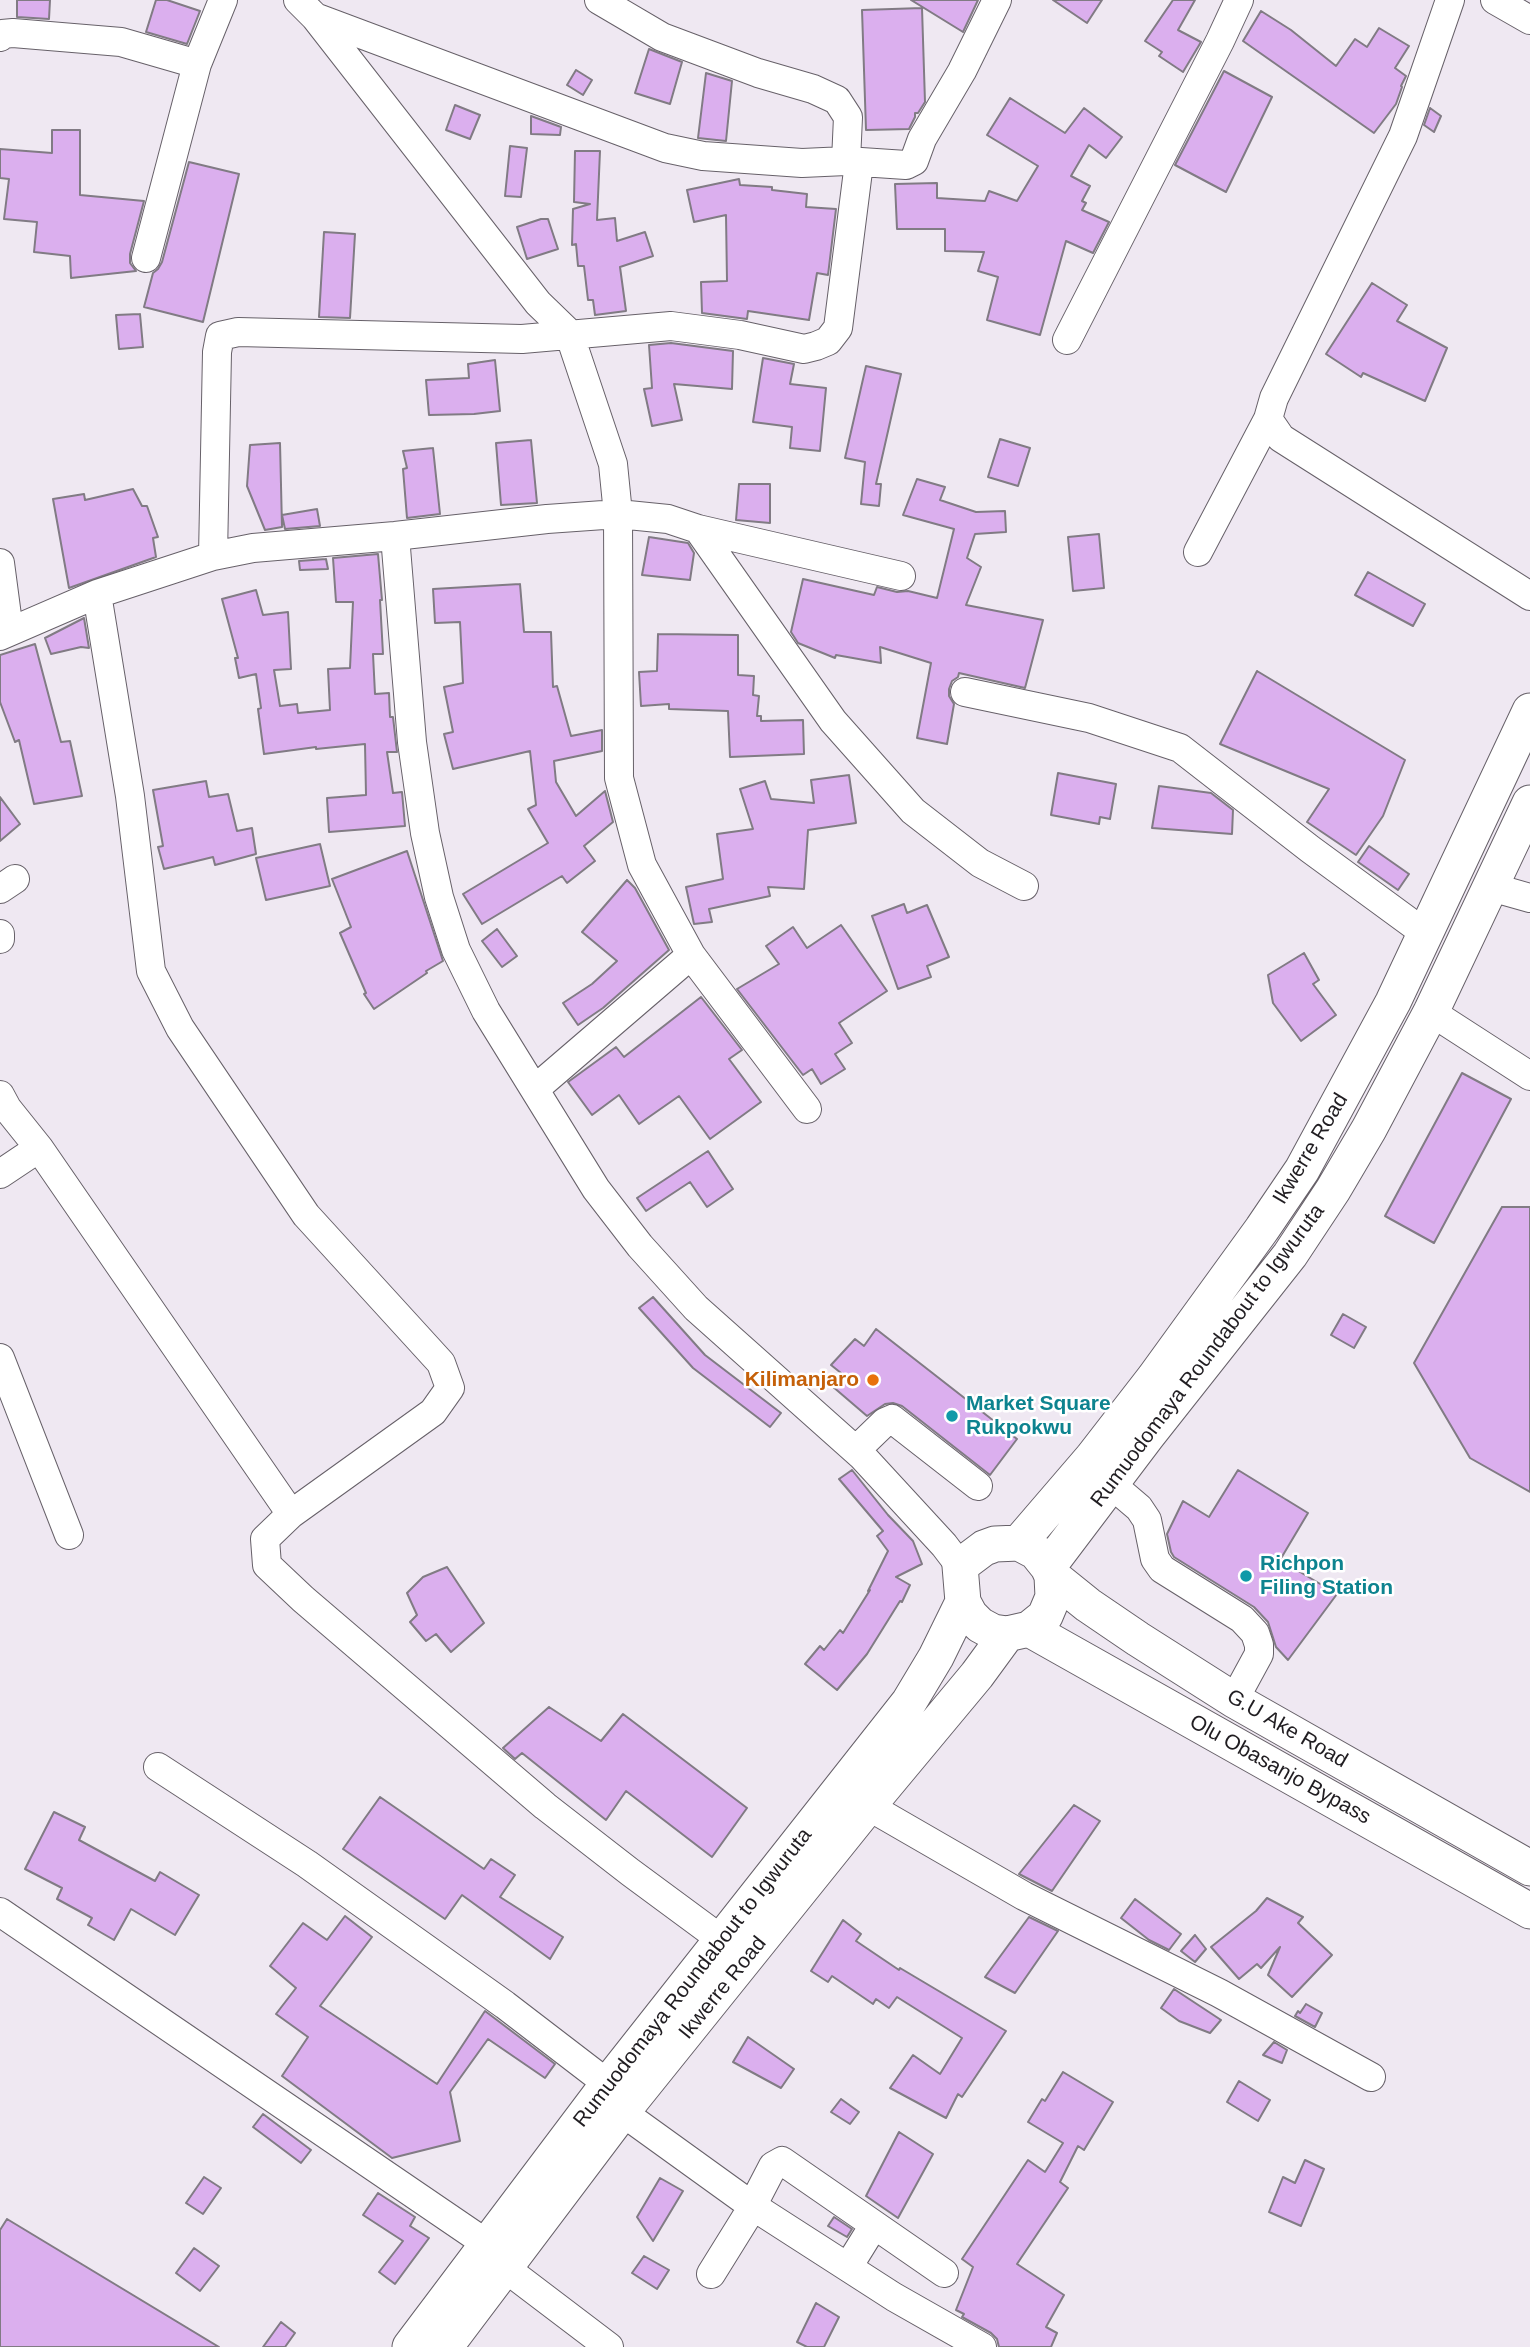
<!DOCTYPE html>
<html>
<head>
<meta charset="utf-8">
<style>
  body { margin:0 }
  canvas { display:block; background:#efe8f2 }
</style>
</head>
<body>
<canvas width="1530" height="2347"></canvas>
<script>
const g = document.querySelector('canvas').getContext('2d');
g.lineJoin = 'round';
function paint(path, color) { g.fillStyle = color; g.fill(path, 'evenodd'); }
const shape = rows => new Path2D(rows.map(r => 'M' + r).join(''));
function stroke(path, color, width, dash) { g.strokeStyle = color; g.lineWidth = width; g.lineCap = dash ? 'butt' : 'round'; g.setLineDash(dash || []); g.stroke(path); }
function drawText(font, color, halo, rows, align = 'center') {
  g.font = font + ' Arial,sans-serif'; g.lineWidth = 5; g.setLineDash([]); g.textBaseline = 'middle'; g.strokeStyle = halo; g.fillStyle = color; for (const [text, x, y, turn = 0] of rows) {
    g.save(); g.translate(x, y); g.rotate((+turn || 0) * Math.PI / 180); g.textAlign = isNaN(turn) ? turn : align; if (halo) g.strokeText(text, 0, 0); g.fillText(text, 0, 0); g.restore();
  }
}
const building = shape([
  [17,0,50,0,49,19,17,17,17,0],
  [156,0,167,0,200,11,187,44,146,32,156,0],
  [911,0,978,0,963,32,911,0],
  [1053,0,1102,0,1087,23,1053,0],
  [1173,0,1195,0,1178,30,1201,42,1183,72,1159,56,1162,52,1145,41,1173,0],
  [922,8,925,102,918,113,915,113,915,117,909,129,866,130,862,10,922,8],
  [1261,11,1291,30,1336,66,1355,39,1367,47,1379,28,1409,46,1395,68,1406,76,1401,86,1402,87,1396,104,1374,133,1243,41,1261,11],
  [649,49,682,62,670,104,635,93,649,49],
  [576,70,592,80,583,95,567,85,576,70],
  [1224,71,1272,97,1226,192,1175,165,1224,71],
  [706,73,732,81,726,141,698,138,706,73],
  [1010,98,1065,133,1084,108,1122,137,1106,158,1089,145,1071,176,1090,186,1082,201,1086,203,1082,210,1109,222,1093,253,1066,241,1040,335,987,320,998,277,978,271,984,252,945,251,945,229,897,229,895,184,937,183,937,198,985,201,989,191,1017,201,1038,166,987,135,1010,98],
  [455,105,480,115,470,139,446,130,455,105],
  [1430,108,1441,116,1434,132,1424,125,1430,108],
  [531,116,561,127,560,135,531,134,531,116],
  [52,130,80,130,80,195,144,201,130,254,130,263,136,271,71,278,70,256,34,252,37,222,4,219,9,179,0,178,0,149,52,153,52,130],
  [510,146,527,148,521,197,505,196,510,146],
  [575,151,600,151,597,220,615,218,617,241,645,232,653,256,620,267,626,311,595,315,593,300,588,300,584,266,578,266,576,244,572,245,573,209,590,204,574,202,575,151],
  [189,162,239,174,203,322,144,307,153,273,158,269,162,262,189,162],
  [739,179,740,185,772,187,772,190,807,194,806,207,836,209,828,275,817,273,809,320,748,311,747,319,702,313,701,282,727,281,726,215,694,222,687,190,739,179],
  [541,219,548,219,558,249,527,259,517,227,541,219],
  [324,232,355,234,350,318,319,317,324,232],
  [1372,283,1407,305,1397,321,1447,348,1425,401,1363,373,1361,377,1326,354,1372,283],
  [140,314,143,347,119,349,116,315,140,314],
  [671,343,733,351,732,389,674,384,682,420,652,426,644,389,652,388,649,345,671,343],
  [763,358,794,364,790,384,826,388,820,451,790,448,792,427,753,422,763,358],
  [495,360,500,411,474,414,429,415,426,380,469,378,468,364,495,360],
  [866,366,901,374,876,484,881,484,879,506,861,504,865,462,845,458,866,366],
  [1000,439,1030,448,1018,486,988,477,1000,439],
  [531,440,537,503,501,505,496,443,531,440],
  [280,443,282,527,265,530,247,486,250,445,280,443],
  [433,448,440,514,407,518,403,469,407,468,403,451,433,448],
  [917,479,945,487,940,500,976,512,1005,511,1006,532,975,534,967,558,981,567,966,605,1043,620,1025,688,959,673,958,677,952,681,949,689,949,696,954,704,947,744,917,738,931,663,880,647,881,663,836,655,835,658,798,643,791,632,803,579,874,595,877,587,897,592,908,591,937,598,954,529,903,515,917,479],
  [739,484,770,484,770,523,736,520,739,484],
  [133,489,142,506,147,506,158,537,153,538,156,557,69,588,53,499,84,494,85,500,133,489],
  [317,509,320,526,285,529,282,515,317,509],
  [1099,534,1104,588,1073,591,1068,537,1099,534],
  [649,537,688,543,694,553,690,580,642,575,649,537],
  [378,554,382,600,380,600,383,654,373,654,375,694,389,693,390,717,393,717,397,752,387,752,393,793,402,792,405,826,329,832,327,798,366,795,365,744,316,749,316,747,264,754,258,709,261,708,256,674,239,678,235,658,238,658,222,599,256,590,263,615,288,612,291,669,274,670,280,706,297,704,298,713,330,710,328,669,350,668,353,602,336,602,333,558,378,554],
  [326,559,328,569,300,570,299,561,326,559],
  [1368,572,1425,604,1413,626,1355,595,1368,572],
  [520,584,524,632,551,632,553,687,557,686,571,736,602,730,602,751,554,761,556,782,576,816,605,791,613,822,584,846,595,861,567,883,562,876,482,924,463,894,548,843,528,809,536,805,530,751,453,769,444,734,453,732,444,687,463,683,460,622,435,623,433,589,520,584],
  [84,618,89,648,81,647,51,654,45,638,84,618],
  [658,634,738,635,738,675,754,676,753,695,759,696,757,716,761,716,761,721,803,720,804,754,730,757,728,711,669,709,669,704,641,706,639,672,657,671,658,634],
  [35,644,61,742,70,741,82,796,34,804,19,740,15,742,0,702,0,655,35,644],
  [1257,671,1405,760,1383,816,1356,855,1307,822,1329,789,1220,744,1257,671],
  [1058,773,1116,784,1110,819,1100,817,1099,824,1051,815,1058,773],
  [849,775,856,823,808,830,804,889,768,887,770,896,709,909,712,922,694,924,686,887,723,879,717,834,753,829,740,789,765,781,771,799,814,803,811,780,849,775],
  [206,781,209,797,228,794,237,831,252,828,256,854,215,865,213,857,164,869,158,847,163,846,153,790,206,781],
  [1159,786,1211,793,1233,810,1232,834,1152,828,1159,786],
  [0,797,20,824,0,841,0,797],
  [320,844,330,886,266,900,256,858,320,844],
  [1369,846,1409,874,1398,890,1358,862,1369,846],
  [407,851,443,961,426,971,427,973,374,1009,364,994,366,993,340,933,351,927,332,879,407,851],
  [627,880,635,888,669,950,603,1008,578,1025,563,1003,592,984,617,961,582,932,627,880],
  [904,904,907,913,927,905,949,957,927,966,931,977,898,989,872,916,904,904],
  [841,925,887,991,839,1023,852,1043,835,1054,845,1069,821,1084,812,1069,803,1075,737,989,779,964,766,946,793,927,807,948,841,925],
  [497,929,517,956,502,967,482,941,497,929],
  [1304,953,1319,980,1313,984,1336,1015,1301,1041,1273,1003,1268,975,1304,953],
  [701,997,742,1050,729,1059,761,1102,710,1139,679,1096,639,1124,619,1095,592,1115,568,1082,616,1047,624,1057,701,997],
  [1462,1073,1511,1099,1434,1243,1385,1216,1462,1073],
  [708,1151,733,1189,707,1207,690,1182,646,1211,637,1198,708,1151],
  [1502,1207,1530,1207,1530,1492,1470,1458,1414,1363,1502,1207],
  [653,1297,705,1355,781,1413,770,1427,693,1368,639,1308,653,1297],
  [1343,1314,1366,1327,1354,1348,1331,1335,1343,1314],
  [876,1329,1017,1439,990,1475,902,1406,893,1403,885,1404,867,1416,832,1386,841,1373,831,1365,855,1339,864,1346,876,1329],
  [852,1470,888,1515,913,1541,922,1564,896,1577,910,1585,902,1602,900,1601,867,1654,837,1690,805,1664,820,1646,824,1650,840,1630,843,1633,870,1590,868,1591,888,1551,877,1536,883,1531,839,1479,852,1470],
  [1238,1470,1308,1513,1280,1560,1337,1594,1288,1660,1276,1647,1268,1622,1254,1607,1174,1557,1171,1552,1167,1534,1183,1501,1209,1517,1238,1470],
  [447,1567,484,1623,451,1652,436,1634,426,1641,410,1622,417,1615,407,1593,423,1577,447,1567],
  [549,1707,601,1741,623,1714,747,1808,712,1857,626,1791,606,1820,522,1753,515,1759,503,1748,549,1707],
  [380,1797,484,1869,491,1859,515,1875,500,1897,563,1937,550,1959,462,1895,445,1919,343,1849,380,1797],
  [1074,1805,1100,1821,1052,1891,1019,1874,1074,1805],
  [54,1812,85,1827,79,1840,155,1881,160,1872,199,1895,175,1935,131,1909,114,1940,88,1925,92,1918,57,1899,62,1888,25,1869,54,1812],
  [1267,1898,1303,1917,1298,1923,1332,1955,1292,1997,1268,1975,1280,1947,1261,1968,1257,1964,1239,1979,1211,1947,1256,1911,1267,1898],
  [1135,1899,1181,1934,1169,1950,1149,1940,1121,1918,1135,1899],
  [345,1916,372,1937,320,2006,437,2084,485,2011,555,2064,545,2078,488,2039,450,2092,460,2141,392,2158,282,2076,308,2037,276,2014,296,1988,270,1966,303,1923,327,1940,345,1916],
  [1029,1917,1058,1931,1015,1993,985,1977,1029,1917],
  [843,1920,861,1934,856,1941,899,1970,900,1968,1006,2031,962,2097,958,2094,946,2118,890,2088,913,2055,940,2074,962,2038,897,1997,889,2008,876,1999,873,2004,832,1976,828,1982,811,1971,843,1920],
  [1195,1935,1206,1949,1195,1962,1181,1951,1195,1935],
  [1174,1989,1221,2020,1210,2033,1179,2021,1161,2008,1174,1989],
  [1306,2004,1322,2013,1315,2027,1295,2016,1298,2011,1300,2013,1306,2004],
  [748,2037,794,2069,781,2088,733,2062,748,2037],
  [1274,2042,1287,2050,1282,2063,1263,2055,1274,2042],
  [1063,2072,1113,2102,1084,2150,1078,2146,1060,2182,1068,2188,1017,2264,1064,2295,1046,2327,1057,2333,1051,2347,999,2347,997,2339,991,2333,962,2317,964,2314,956,2310,973,2267,962,2259,1028,2160,1045,2172,1063,2143,1028,2122,1042,2099,1045,2101,1063,2072],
  [1239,2081,1270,2100,1258,2121,1227,2102,1239,2081],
  [841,2099,859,2112,850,2124,831,2112,841,2099],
  [263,2114,311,2150,301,2163,253,2127,263,2114],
  [899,2132,933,2154,898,2218,866,2196,899,2132],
  [1305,2160,1324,2169,1301,2226,1269,2212,1283,2177,1295,2183,1305,2160],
  [204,2177,221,2188,203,2214,186,2203,204,2177],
  [660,2178,683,2191,653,2241,637,2217,660,2178],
  [378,2193,415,2217,410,2226,429,2238,395,2284,379,2272,403,2241,363,2215,378,2193],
  [834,2217,852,2229,847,2237,828,2226,834,2217],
  [7,2219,219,2347,0,2347,0,2230,7,2219],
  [194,2248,219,2266,200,2291,176,2273,194,2248],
  [644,2256,669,2270,657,2289,632,2273,644,2256],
  [816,2303,839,2317,824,2347,807,2347,797,2342,816,2303],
  [281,2322,295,2333,285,2347,263,2347,281,2322]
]);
paint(building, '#dbafee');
stroke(building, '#817b84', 2);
const minor = shape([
  [298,0,315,17,538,303,569,333,613,464,618,514,619,778,642,865,691,955,807,1109],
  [599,0,662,37,758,73,813,89,837,100,848,117,846,161,906,165,914,161,922,139,962,71,997,0],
  [1450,0,1403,136,1274,398,1268,419,1281,438,1530,596],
  [1495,0,1530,20],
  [315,17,665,148,703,156,802,163,846,161],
  [0,37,2,34,13,33,121,42,197,64],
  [146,258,197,64,223,0],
  [1067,340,1220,41,1239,0],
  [698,529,901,576],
  [395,536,412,742,425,833,439,897,456,950,486,1011,596,1189,640,1246,696,1308,862,1456,944,1545,960,1566],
  [1198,552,1268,419],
  [213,556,217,352,220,336,238,332,522,339,671,326,740,335,804,349,816,346,828,341,838,328,859,163],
  [0,563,9,631],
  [97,594,130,796,151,971,180,1028,306,1215,441,1363,450,1388,433,1412,291,1514,265,1539,267,1565,303,1599,545,1806,630,1872,737,1951],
  [0,636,97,594,213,556,253,548,395,536,547,519,618,514,668,519,698,529,833,721,913,811,980,863,1024,886],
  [965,692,1089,718,1180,748,1310,849,1426,934],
  [1491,887,1530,898],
  [0,889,15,879],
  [0,934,0,939],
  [1431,1012,1530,1076],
  [535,1089,691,955],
  [0,1095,7,1108,39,1148,291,1514],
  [0,1174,39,1148],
  [0,1358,69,1535],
  [856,1450,885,1422,892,1419,978,1486],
  [1112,1485,1139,1508,1147,1520,1155,1559,1162,1569,1242,1619,1255,1633,1259,1645,1259,1654,1234,1700],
  [158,1767,307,1864,505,2005,608,2084],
  [868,1806,1024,1896,1219,1993,1371,2077],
  [0,1912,487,2244],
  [622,2112,751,2205,894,2297,982,2347],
  [848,2267,874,2225],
  [505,2268,609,2347],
  [711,2274,747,2216,773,2166,782,2161,944,2273]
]);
const major = shape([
  [1019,1543,1092,1458,1154,1378,1262,1229,1302,1170,1393,1002,1530,711],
  [1048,1567,1147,1436,1290,1255,1333,1190,1369,1129,1431,1012,1530,803],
  [1052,1576,1053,1597,1045,1616,1029,1629,1007,1634,993,1632,980,1625,970,1615,963,1602,960,1566,984,1548,995,1544,1019,1543,1036,1552,1048,1567,1052,1576,1088,1605,1138,1639,1234,1700,1530,1868],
  [1029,1629,1530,1911],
  [410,2347,608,2084,909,1702,936,1657,963,1602],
  [445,2347,622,2112,868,1806,977,1675,1007,1634]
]);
stroke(minor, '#676169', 30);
stroke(major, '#676169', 37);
stroke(minor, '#fff', 28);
stroke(major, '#fff', 35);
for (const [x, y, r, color] of [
  [873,1380,7,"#e8710a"],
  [952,1416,7,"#0f9aa8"],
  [1246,1576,7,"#0f9aa8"]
]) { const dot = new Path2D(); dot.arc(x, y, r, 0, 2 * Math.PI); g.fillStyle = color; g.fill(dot); stroke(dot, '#fff', 2.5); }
drawText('21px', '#201d21', '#fff', [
  ["Ikwerre Road",1311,1149,-59],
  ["Rumuodomaya Roundabout to Igwuruta",1208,1356,-53],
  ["G.U Ake Road",1287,1729,30],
  ["Olu Obasanjo Bypass",1280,1770,29],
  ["Rumuodomaya Roundabout to Igwuruta",693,1978,-52],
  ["Ikwerre Road",723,1988,-51]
]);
drawText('bold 21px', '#c56008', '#fff', [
  ["Kilimanjaro",859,1380]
], 'right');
drawText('bold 21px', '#0d838f', '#fff', [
  ["Market Square",966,1404],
  ["Rukpokwu",966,1428],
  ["Richpon",1260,1564],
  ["Filing Station",1260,1588]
], 'left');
</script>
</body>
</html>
